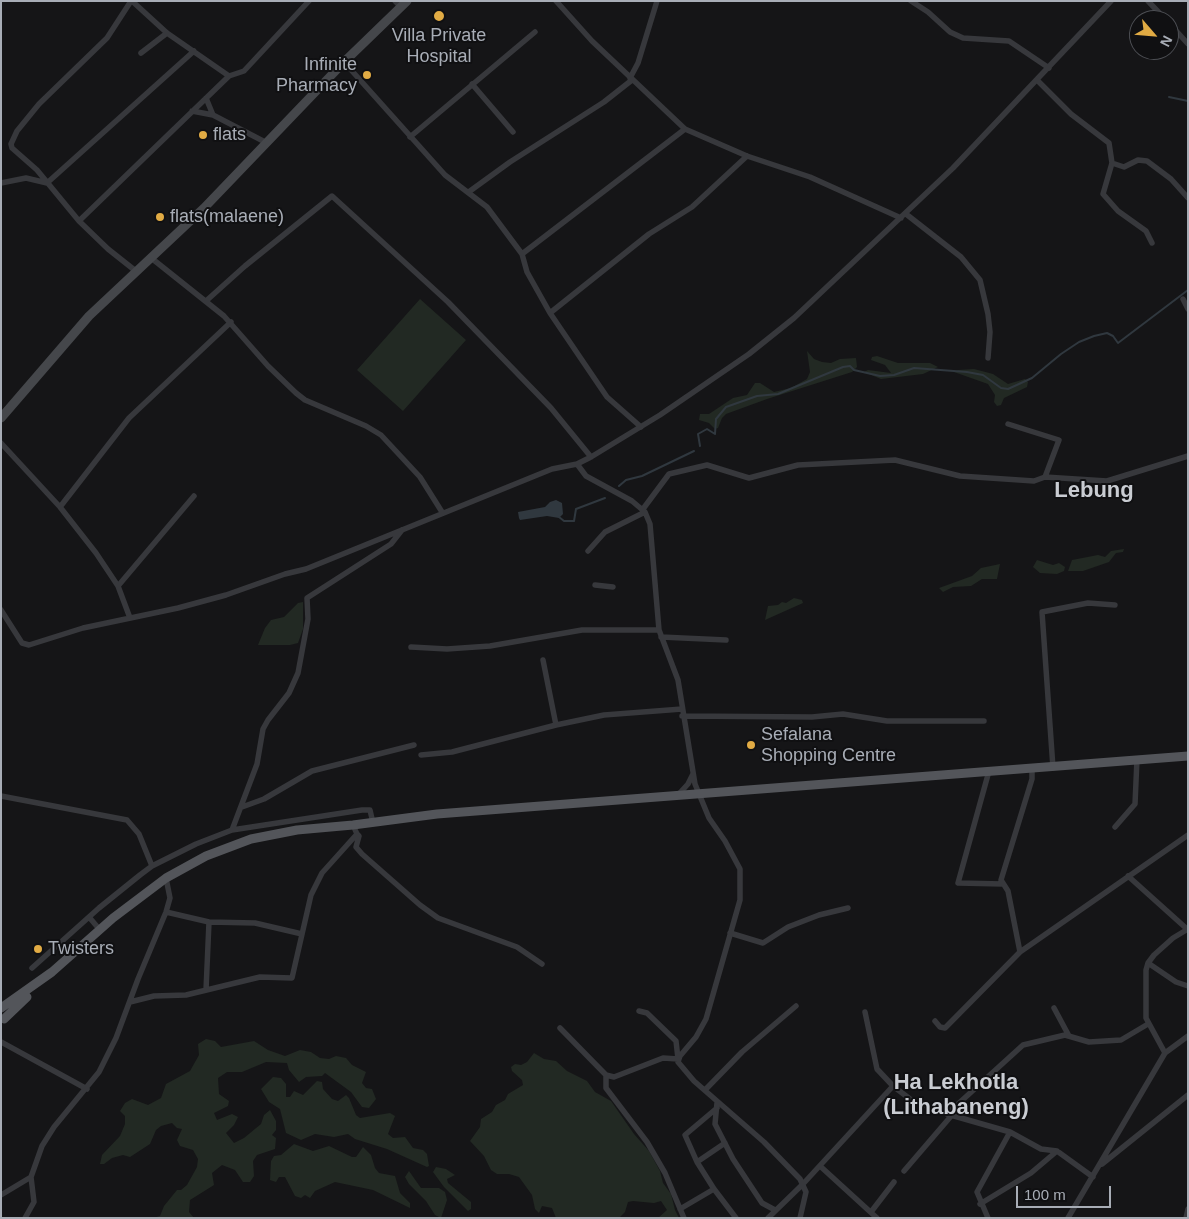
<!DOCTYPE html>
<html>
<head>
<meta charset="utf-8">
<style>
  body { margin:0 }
  #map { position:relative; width:1189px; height:1219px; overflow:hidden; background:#151517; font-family:Arial,sans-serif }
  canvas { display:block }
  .frame { position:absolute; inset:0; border:2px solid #a8adb6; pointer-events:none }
  .north { position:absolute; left:1129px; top:10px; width:50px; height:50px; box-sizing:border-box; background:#101012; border:1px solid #4d4f54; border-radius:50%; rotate:117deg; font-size:14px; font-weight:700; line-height:20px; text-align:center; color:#a8adb6 }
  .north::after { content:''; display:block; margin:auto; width:18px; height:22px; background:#e1ab44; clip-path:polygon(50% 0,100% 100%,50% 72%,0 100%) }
  .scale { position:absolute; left:1016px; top:1186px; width:95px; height:22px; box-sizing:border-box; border:2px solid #a8adb6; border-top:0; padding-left:6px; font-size:15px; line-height:18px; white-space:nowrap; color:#a8adb6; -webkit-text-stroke:4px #101012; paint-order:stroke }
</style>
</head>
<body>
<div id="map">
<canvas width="1189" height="1219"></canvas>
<div class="frame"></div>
<div class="north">N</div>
<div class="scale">100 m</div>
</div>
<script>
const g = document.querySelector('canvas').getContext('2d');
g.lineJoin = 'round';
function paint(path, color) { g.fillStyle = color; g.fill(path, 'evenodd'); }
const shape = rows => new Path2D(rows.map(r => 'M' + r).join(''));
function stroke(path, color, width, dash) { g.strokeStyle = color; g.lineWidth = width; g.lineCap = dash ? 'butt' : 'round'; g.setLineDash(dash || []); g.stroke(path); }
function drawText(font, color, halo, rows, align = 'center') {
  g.font = font + ' Arial,sans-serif'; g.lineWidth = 4; g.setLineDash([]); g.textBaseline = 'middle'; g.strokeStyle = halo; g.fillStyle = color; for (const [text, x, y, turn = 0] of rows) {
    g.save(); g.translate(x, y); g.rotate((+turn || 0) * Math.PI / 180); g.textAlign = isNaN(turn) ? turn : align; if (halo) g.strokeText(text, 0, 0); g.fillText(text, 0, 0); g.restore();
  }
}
paint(shape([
  [420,299,466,340,403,411,357,370],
  [807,351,814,359,822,362,831,363,840,359,856,358,857,367,852,372,767,399,726,414,722,418,718,428,715,429,709,423,699,420,700,414,709,414,733,398,747,395,755,383,760,383,774,392,791,388,807,379,810,372],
  [877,356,898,363,930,363,938,367,923,374,881,379,864,372,868,370,891,373,885,365,871,360,872,357],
  [974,369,993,374,1008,384,1025,379,1028,382,1027,387,1004,398,1001,405,997,406,994,402,995,395,988,384,954,372,958,370],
  [1124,549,1123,552,1116,553,1109,562,1083,571,1068,571,1072,560,1098,555,1105,557,1111,551],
  [1037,560,1053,565,1059,563,1065,567,1064,571,1057,574,1040,573,1033,567],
  [1000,564,997,579,982,579,971,586,953,587,943,592,939,588,972,576,981,568],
  [794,598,802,600,803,603,765,620,768,606,778,605,782,602,786,603],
  [303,602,303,629,298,643,290,645,258,645,265,628,271,620,284,617,298,603],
  [206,1039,215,1041,221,1047,254,1041,268,1050,285,1056,300,1050,311,1052,320,1058,329,1059,336,1056,346,1058,352,1065,366,1072,362,1083,366,1088,372,1089,376,1099,369,1108,362,1107,351,1092,325,1073,322,1076,306,1077,299,1082,289,1070,287,1063,266,1062,242,1072,227,1072,218,1078,219,1094,229,1101,228,1106,214,1113,217,1120,232,1114,238,1117,234,1125,226,1133,234,1143,244,1138,261,1124,264,1115,270,1110,276,1121,276,1130,272,1135,276,1138,275,1149,257,1155,253,1161,254,1176,250,1182,243,1182,235,1170,222,1165,212,1173,214,1185,190,1200,189,1212,194,1218,153,1218,160,1216,164,1206,177,1190,181,1190,187,1185,197,1167,198,1159,193,1150,180,1146,177,1140,182,1129,177,1128,172,1123,161,1126,156,1130,150,1144,130,1157,123,1155,112,1158,104,1164,100,1164,102,1155,120,1136,125,1124,125,1116,120,1111,125,1103,132,1099,148,1105,161,1098,166,1084,190,1071,199,1055,198,1044],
  [534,1053,544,1059,556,1061,567,1071,587,1081,595,1092,611,1101,634,1134,649,1151,660,1171,663,1183,671,1194,675,1210,679,1218,658,1218,667,1210,661,1201,654,1203,633,1201,628,1202,625,1212,619,1218,556,1218,552,1208,542,1206,539,1213,535,1209,532,1195,519,1177,509,1174,497,1174,491,1170,484,1156,470,1141,480,1127,481,1119,492,1112,496,1105,505,1100,508,1094,523,1085,522,1080,512,1071,511,1067,515,1064,521,1065,527,1062],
  [273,1077,281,1078,286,1084,286,1097,290,1097,294,1091,303,1095,317,1081,322,1082,323,1089,332,1099,338,1101,346,1095,349,1098,356,1115,360,1118,390,1113,395,1116,388,1134,393,1138,405,1137,413,1148,423,1150,427,1154,429,1166,427,1167,387,1149,355,1139,348,1134,334,1137,315,1134,301,1140,286,1133,280,1109,269,1102,261,1089],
  [294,1144,313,1151,329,1146,352,1157,356,1157,363,1147,371,1155,375,1168,379,1173,395,1176,400,1193,410,1203,410,1208,373,1190,335,1182,315,1191,310,1198,305,1195,301,1198,295,1196,285,1177,279,1177,276,1182,270,1180,271,1161,274,1156,281,1155],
  [436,1167,446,1169,455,1175,447,1179,448,1183,471,1202,471,1209,468,1211,444,1187,433,1172],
  [409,1171,421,1188,439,1188,445,1192,447,1200,441,1218,435,1215,426,1201,409,1184,405,1177]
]), '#222923');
paint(shape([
  [556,500,562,503,563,514,559,518,547,516,520,520,519,518,518,512,545,507,550,502]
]), '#30383f');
stroke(shape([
  [1169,97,1188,101],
  [700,446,698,434,707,429,715,434,716,419,726,407,757,396,778,394,843,367,850,366,854,370,880,376,894,375,914,368,967,372,983,375,1001,388,1008,389,1032,378,1061,354,1079,342,1094,336,1107,333,1113,336,1118,343,1188,290],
  [619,486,626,480,642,476,694,451],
  [559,517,564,521,574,521,576,509,605,498]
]), '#30383f', 2);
stroke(shape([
  [131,1,107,38,39,104,17,131,11,144,12,148,37,170,79,221,108,249,137,272],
  [132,1,167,33,229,76],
  [395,1,401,7],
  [556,1,592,41,685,129,747,156,810,177,901,218],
  [911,1,928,12,950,32,963,38,1009,41,1049,68],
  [1148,1,1166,20],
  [1169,23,1188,44],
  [141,53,167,33],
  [344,62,445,175,487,207,522,254,527,272,550,313],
  [630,78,638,63,657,1],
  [1037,80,1071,114,1109,143,1112,163,1103,194,1118,211,1146,231,1152,243],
  [472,84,513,132],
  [206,98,213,115,267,143],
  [192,111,213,115],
  [410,137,535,32],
  [1112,163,1124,167,1138,160,1147,161,1171,179,1188,198],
  [1,183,26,178,47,183,194,51],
  [470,191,510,162,604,102,632,80],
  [906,214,961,257,980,280,988,314,990,332,988,358],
  [79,221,229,76,244,71,309,1],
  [522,254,685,129],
  [150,257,224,316,268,366,296,393,305,400,366,426,381,435,420,477,442,512],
  [1183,299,1188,309],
  [206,301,245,266,332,196,448,302,551,408,591,457],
  [1008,424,1059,440,1045,477],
  [641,427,607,397,550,313,649,234,692,207,747,156],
  [1,443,60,507,96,553,118,586,130,618],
  [577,464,586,476,632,501,645,512,650,524,659,630,678,680,695,784,709,818,725,841,740,869,740,900,706,1019,696,1037,680,1056,678,1062,694,1081,764,1142,800,1179,806,1192,800,1218],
  [60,507,129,418,231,322],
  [643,509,669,474,707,465,749,478,798,465,895,460,960,476,1034,481,1045,477,1107,481,1188,456],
  [588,551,605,532,645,512],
  [595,585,613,587],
  [118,586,194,496],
  [1,610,22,643,29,645,83,628,178,608,226,595,285,574,306,569,552,469,577,464,591,457,660,415,749,354,794,318,953,168,1111,1],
  [661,637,726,640],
  [411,647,447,649,490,646,582,630,659,630],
  [543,660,556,725,604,715,682,709],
  [682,716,812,717,843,714,887,721,984,721],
  [421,755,452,752,556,725],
  [1053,768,1042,612,1088,603,1115,605],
  [989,771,958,883,1003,884],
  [1,796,127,820,139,834,152,866],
  [677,796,688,784,693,774],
  [242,807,264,799,312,771,414,745],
  [1115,827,1135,804,1137,759],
  [232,830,257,764,263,729,268,720,289,693,298,673,308,619,307,598,391,544,402,530],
  [357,834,359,836,356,847,362,854,420,905,438,918,517,947,542,964],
  [1128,876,1187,929],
  [166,912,209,922,255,923,302,934],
  [89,917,100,930],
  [730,933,763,943,788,927,819,915,848,908],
  [1020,952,1008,891,1001,880,1032,779,1032,770],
  [1148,963,1176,982,1188,986],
  [32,968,99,908,140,875,152,866,196,844,232,830,362,810,370,810,373,823],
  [206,990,209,922],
  [130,1002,154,996,186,995,260,977,292,978,311,895,322,873,357,834,353,825],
  [1054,1008,1069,1036],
  [865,1012,877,1069,893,1086],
  [935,1021,940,1027,945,1028,1020,952,1188,835],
  [560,1028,606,1075,614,1077,663,1058,678,1059,676,1041,647,1013,639,1011],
  [1,1042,87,1089],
  [1165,1053,1146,1018,1146,970,1148,963,1154,955,1173,938,1188,929],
  [606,1075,606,1088,647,1142,665,1173,684,1218],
  [705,1090,742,1052,796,1006],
  [717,1103,715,1124,733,1159,762,1203,775,1210],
  [1057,1151,1041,1149,1010,1132,947,1114,1023,1045,1065,1035,1089,1042,1121,1040,1148,1024],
  [697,1162,685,1135,717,1108],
  [1102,1164,1188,1095],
  [820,1166,877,1218],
  [904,1171,952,1115],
  [714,1189,697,1162,725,1143],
  [1,1195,31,1177,42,1146,54,1127,99,1072,116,1038,138,979,166,912,170,898,166,878],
  [980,1204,1031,1173,1057,1151,1093,1177],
  [680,1209,714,1189,736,1218],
  [871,1212,894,1182],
  [25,1218,34,1202,31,1177],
  [768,1218,803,1184,893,1086,910,1099,947,1114],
  [988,1218,977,1192,1010,1132],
  [1068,1218,1165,1053,1188,1036],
  [1186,1218,1188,1209]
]), '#37383c', 5.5);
stroke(shape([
  [1,418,89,316,204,208,344,62,407,1]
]), '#45474b', 9);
stroke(shape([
  [1,1008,52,972,113,918,166,878,206,856,251,839,297,830,353,825,437,814,1188,756],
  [4,1019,27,997]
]), '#53555a', 9);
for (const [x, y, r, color] of [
  [439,16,6,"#e1ab44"],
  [367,75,5,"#e1ab44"],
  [203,135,5,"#e1ab44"],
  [160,217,5,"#e1ab44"],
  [751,745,5,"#e1ab44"],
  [38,949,5,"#e1ab44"]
]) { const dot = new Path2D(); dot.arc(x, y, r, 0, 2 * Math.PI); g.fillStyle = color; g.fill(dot); stroke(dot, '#101012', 2); }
drawText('18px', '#a8adb6', '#101012', [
  ["Villa Private",439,36,"center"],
  ["Hospital",439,57,"center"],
  ["Infinite",357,65,"right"],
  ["Pharmacy",357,86,"right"],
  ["flats",213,135],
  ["flats(malaene)",170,217],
  ["Sefalana",761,735],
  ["Shopping Centre",761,756],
  ["Twisters",48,949]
], 'left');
drawText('bold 22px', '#c9ccd2', '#101012', [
  ["Lebung",1094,491],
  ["Ha Lekhotla",956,1083],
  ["(Lithabaneng)",956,1108]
]);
</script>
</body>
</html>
